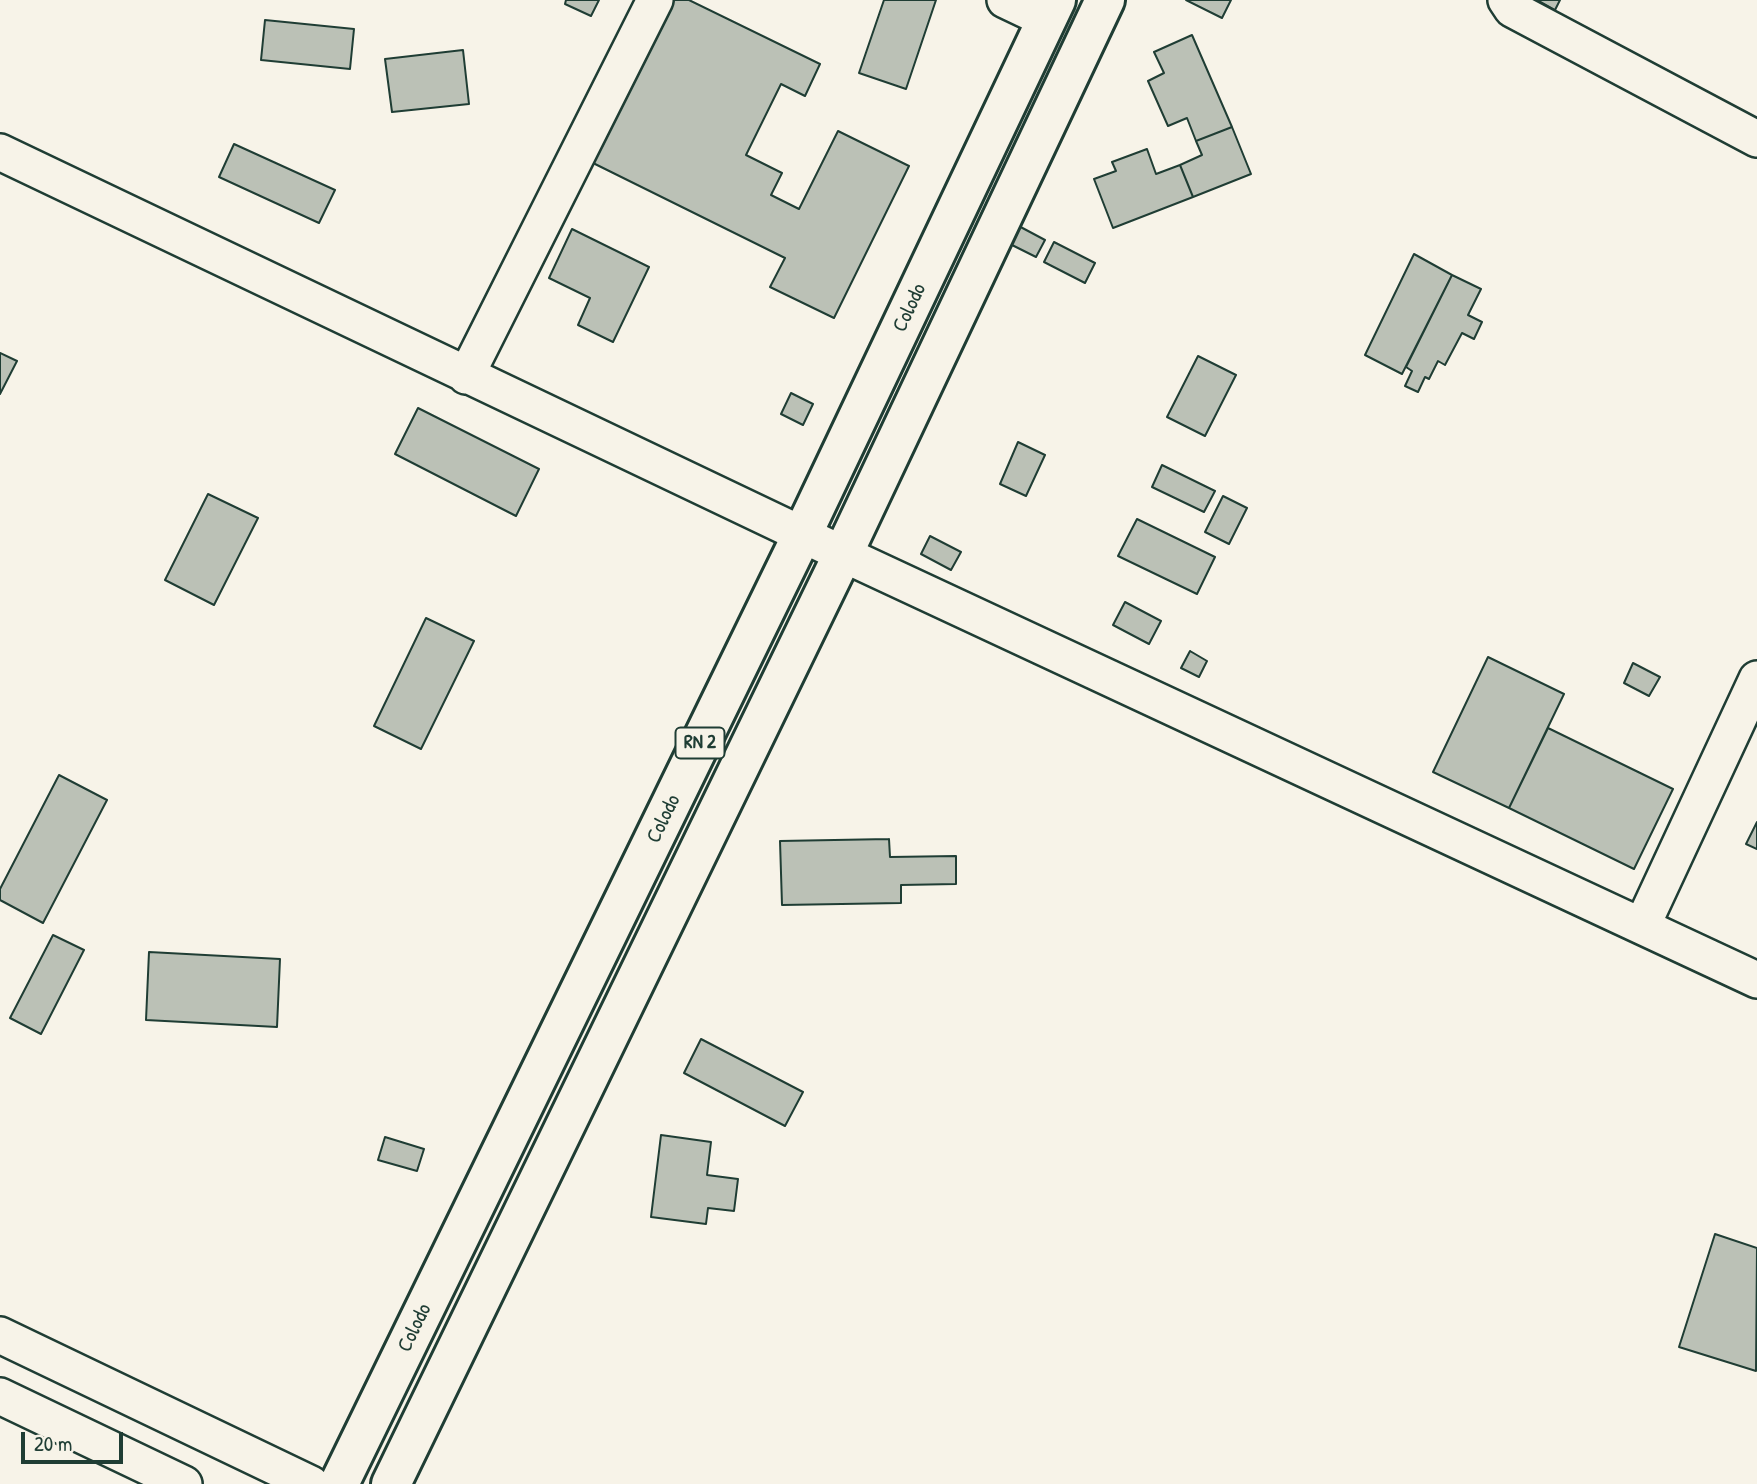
<!DOCTYPE html>
<html>
<head>
<meta charset="utf-8">
<style>
  body { margin:0 }
  #map { position:relative; width:1757px; height:1484px; overflow:hidden; background:#f7f3e8; font-family:"Patrick Hand",sans-serif }
  canvas { display:block }
  .scale { position:absolute; left:21px; top:1432px; width:102px; height:32px; box-sizing:border-box; border:4px solid #1f3d34; border-top:0; padding-left:9px; font-size:21px; line-height:24px; white-space:nowrap; color:#1f3d34; -webkit-text-stroke:5px #f7f3e8; paint-order:stroke }
</style>
</head>
<body>
<div id="map">
<canvas width="1757" height="1484"></canvas>
<div class="scale">20 m</div>
</div>
<script>
const g = document.querySelector('canvas').getContext('2d');
g.lineJoin = 'round';
function paint(path, color) { g.fillStyle = color; g.fill(path, 'evenodd'); }
const shape = rows => new Path2D(rows.map(r => 'M' + r).join(''));
function stroke(path, color, width, dash) { g.strokeStyle = color; g.lineWidth = width; g.lineCap = dash ? 'butt' : 'round'; g.setLineDash(dash || []); g.stroke(path); }
function drawText(font, color, halo, rows, align = 'center') {
  g.font = font + ' "Patrick Hand",sans-serif'; g.lineWidth = 5; g.setLineDash([]); g.textBaseline = 'middle'; g.strokeStyle = halo; g.fillStyle = color; for (const [text, x, y, turn = 0] of rows) {
    g.save(); g.translate(x, y); g.rotate((+turn || 0) * Math.PI / 180); g.textAlign = isNaN(turn) ? turn : align; if (halo) g.strokeText(text, 0, 0); g.fillText(text, 0, 0); g.restore();
  }
}
const building = shape([
  [566,0,599,0,591,16,565,4,566,0],
  [673,0,689,0,820,64,805,96,781,84,746,155,782,173,771,195,799,209,838,131,909,166,834,318,770,287,785,258,593,163,673,0],
  [884,0,936,0,906,89,859,73,884,0],
  [1186,0,1231,0,1222,18,1186,0],
  [1537,0,1560,0,1555,10,1537,0],
  [265,20,354,29,350,69,261,60,265,20],
  [1192,35,1232,127,1196,141,1187,118,1168,126,1148,81,1164,73,1154,52,1192,35],
  [463,50,469,104,392,112,385,59,463,50],
  [1232,127,1251,174,1193,197,1180,165,1202,155,1196,141,1232,127],
  [234,144,335,190,319,223,219,177,234,144],
  [1147,149,1156,174,1180,165,1193,197,1113,228,1094,179,1116,171,1112,162,1147,149],
  [1015,224,1045,240,1036,257,1006,242,1015,224],
  [572,229,649,267,613,342,578,325,590,298,549,278,572,229],
  [1054,242,1095,263,1085,283,1044,262,1054,242],
  [1414,254,1452,275,1402,374,1365,355,1414,254],
  [1452,275,1481,289,1468,315,1482,322,1474,339,1462,333,1445,365,1438,361,1429,379,1425,377,1418,392,1405,386,1412,371,1406,367,1452,275],
  [0,353,17,361,0,394,0,353],
  [1198,356,1236,375,1205,436,1167,417,1198,356],
  [791,393,813,404,803,425,781,414,791,393],
  [418,408,539,469,516,516,395,454,418,408],
  [1018,442,1045,455,1026,496,1000,484,1018,442],
  [1162,465,1215,491,1204,512,1152,487,1162,465],
  [208,494,258,518,214,605,165,580,208,494],
  [1223,496,1247,508,1229,544,1205,532,1223,496],
  [1137,519,1215,557,1197,594,1118,556,1137,519],
  [930,536,961,552,951,570,921,554,930,536],
  [1125,602,1161,621,1149,644,1113,625,1125,602],
  [426,618,474,641,421,749,374,726,426,618],
  [1190,651,1207,661,1199,677,1181,668,1190,651],
  [1488,657,1564,694,1509,808,1433,772,1488,657],
  [1633,663,1660,677,1649,696,1624,683,1633,663],
  [1548,728,1673,789,1634,869,1509,808,1548,728],
  [59,775,107,800,43,923,0,900,0,889,59,775],
  [1757,822,1757,849,1746,844,1757,822],
  [889,839,890,857,956,856,956,884,901,885,901,903,782,905,780,841,889,839],
  [53,935,84,950,41,1034,10,1018,53,935],
  [149,952,280,959,277,1027,146,1020,149,952],
  [701,1039,803,1092,785,1126,684,1073,701,1039],
  [661,1135,711,1142,707,1175,738,1179,734,1211,708,1208,706,1224,651,1217,661,1135],
  [385,1137,424,1149,417,1171,378,1160,385,1137],
  [1715,1234,1757,1248,1756,1371,1679,1347,1715,1234]
]);
paint(building, '#bbc1b6');
stroke(building, '#1f3d34', 2);
const street = shape([
  [1005,0,1047,20],
  [1506,0,1512,9,1757,139],
  [0,152,843,554,1757,980],
  [466,376,655,0],
  [1642,926,1757,679],
  [0,1335,311,1484],
  [0,1396,184,1484]
]);
const primary = shape([
  [339,1484,802,535,1056,0],
  [391,1484,843,554,1105,0]
]);
stroke(street, '#1f3d34', 40);
stroke(primary, '#1f3d34', 44);
stroke(street, '#f7f3e8', 35);
stroke(primary, '#f7f3e8', 38);
for (const [x, y, w] of [
  [700,743,49]
]) { const box = new Path2D(); box.roundRect(x - w / 2, y - 15.5, w, 31, 5); g.fillStyle = '#f7f3e8'; g.fill(box); stroke(box, '#1f3d34', 2); }
drawText('bold 19px', '#1f3d34', null, [
  ["RN 2",700,743]
]);
drawText('21px', '#1f3d34', '#f7f3e8', [
  ["Colodo",910,308,-65],
  ["Colodo",664,819,-64],
  ["Colodo",415,1328,-64]
]);
</script>
</body>
</html>
